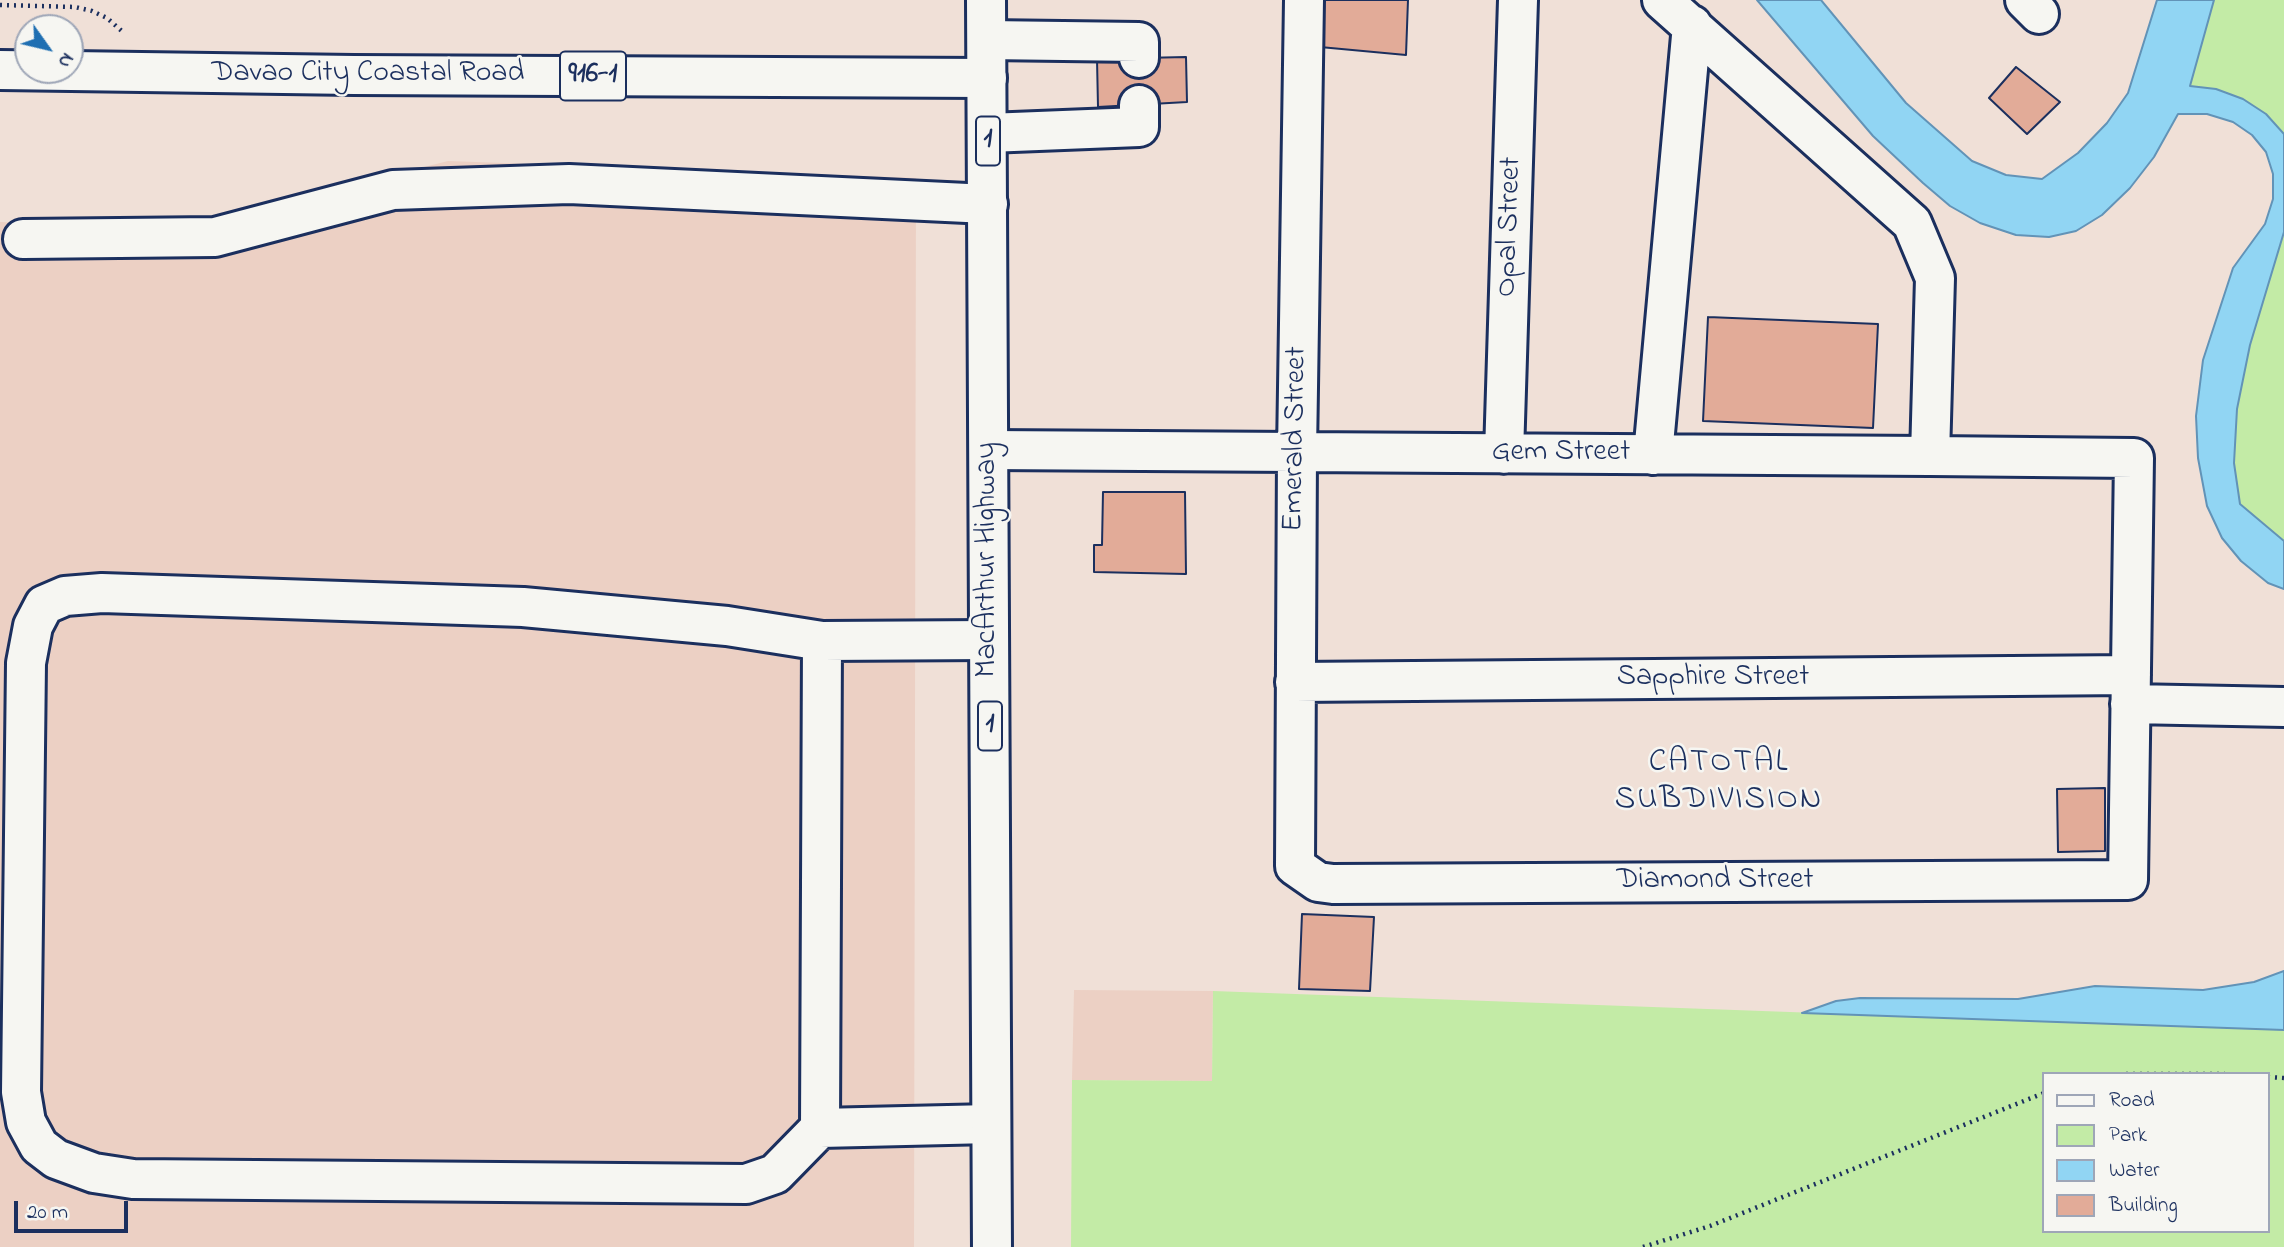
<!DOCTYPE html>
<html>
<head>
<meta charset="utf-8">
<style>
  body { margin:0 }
  #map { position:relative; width:2284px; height:1247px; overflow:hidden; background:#f0e0d7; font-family:"Indie Flower",sans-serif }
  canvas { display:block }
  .legend { position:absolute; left:2042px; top:1072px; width:228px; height:161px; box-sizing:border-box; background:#f6f6f2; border:2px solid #9ea6b7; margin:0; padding:9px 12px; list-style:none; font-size:21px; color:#1b2f5e }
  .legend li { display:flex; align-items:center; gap:14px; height:35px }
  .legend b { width:35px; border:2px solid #9ea6b7 }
  .north { position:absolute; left:14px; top:14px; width:70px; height:70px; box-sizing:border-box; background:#f6f6f2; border:2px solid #9ea6b7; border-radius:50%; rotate:124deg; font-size:19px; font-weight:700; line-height:28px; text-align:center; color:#1b2f5e }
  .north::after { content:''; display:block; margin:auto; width:24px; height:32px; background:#1f6fb2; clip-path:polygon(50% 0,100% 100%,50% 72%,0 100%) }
  .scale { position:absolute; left:14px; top:1201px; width:114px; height:32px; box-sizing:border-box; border:4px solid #1b2f5e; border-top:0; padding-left:9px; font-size:21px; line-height:24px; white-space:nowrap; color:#1b2f5e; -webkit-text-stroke:5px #f6f6f2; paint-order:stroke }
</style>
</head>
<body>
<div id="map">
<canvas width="2284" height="1247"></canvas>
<ul class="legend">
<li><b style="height:9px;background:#f6f6f2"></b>Road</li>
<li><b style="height:19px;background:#c3eba6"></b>Park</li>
<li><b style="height:19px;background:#91d5f3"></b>Water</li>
<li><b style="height:19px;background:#e2ab98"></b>Building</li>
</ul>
<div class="north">N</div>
<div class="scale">20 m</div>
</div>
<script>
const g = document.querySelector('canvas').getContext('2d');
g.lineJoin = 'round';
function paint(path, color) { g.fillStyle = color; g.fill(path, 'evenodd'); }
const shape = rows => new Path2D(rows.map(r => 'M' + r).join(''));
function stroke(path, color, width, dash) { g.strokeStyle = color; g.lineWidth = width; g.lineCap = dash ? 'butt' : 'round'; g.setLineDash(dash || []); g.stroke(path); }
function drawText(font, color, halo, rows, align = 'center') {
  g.font = font + ' "Indie Flower",sans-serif'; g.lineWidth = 5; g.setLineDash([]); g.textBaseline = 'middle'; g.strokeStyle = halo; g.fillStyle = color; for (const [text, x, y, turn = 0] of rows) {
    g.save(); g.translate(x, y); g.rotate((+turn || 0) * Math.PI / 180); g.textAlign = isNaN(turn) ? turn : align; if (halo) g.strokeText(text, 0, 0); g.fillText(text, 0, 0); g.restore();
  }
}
paint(shape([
  [448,161,916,178,914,1247,0,1247,0,222,179,229],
  [1074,990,1213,991,1212,1081,1072,1080]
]), '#ecd0c4');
paint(shape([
  [2214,0,2284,0,2284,134,2266,114,2189,86],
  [2284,232,2284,541,2240,504,2234,463,2237,410,2250,345],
  [1213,991,2284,1030,2284,1247,1071,1247,1072,1080,1212,1081],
  [2044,1074,2268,1074,2268,1231,2044,1231]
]), '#c3eba6');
const water = shape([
  [1757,0,1821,0,1906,103,1972,161,2006,175,2042,179,2078,153,2107,123,2128,93,2157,0,2214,0,2190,86,2216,89,2243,99,2266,114,2284,134,2284,232,2250,345,2237,409,2234,463,2240,504,2284,541,2284,589,2268,583,2241,561,2222,538,2207,506,2198,458,2196,416,2203,360,2233,268,2265,224,2273,199,2273,174,2266,152,2252,135,2233,122,2207,114,2178,114,2154,157,2130,188,2102,215,2076,231,2049,237,2016,235,1980,223,1950,206,1923,183,1873,136,1757,0],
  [2284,971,2284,1030,1802,1013,1836,1001,1860,998,2018,999,2095,986,2203,990,2254,982,2284,971]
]);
paint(water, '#91d5f3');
stroke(water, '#6293b7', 2);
const building = shape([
  [1319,0,1408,0,1406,55,1320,47,1319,0],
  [1186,57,1187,102,1098,107,1097,59,1186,57],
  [2016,67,2060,102,2027,134,1989,98,2016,67],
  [1708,317,1878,324,1873,428,1703,421,1708,317],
  [1103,492,1185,492,1186,574,1094,572,1094,545,1102,545,1103,492],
  [2105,788,2105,851,2058,852,2057,789,2105,788],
  [1302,914,1374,917,1370,991,1299,989,1302,914]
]);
paint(building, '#e2ab98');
stroke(building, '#1b2f5e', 2);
const minor = shape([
  [1662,0,1912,223,1935,278,1930,456],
  [2025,0,2039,14],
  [987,40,1139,42,1139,58],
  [988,133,1139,127,1139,105],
  [23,239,215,237,393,190,569,184,988,204],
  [989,450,1297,452,1930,456,2134,458,2128,880,1333,884,1318,882,1295,866,1297,452,1304,0],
  [1504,454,1518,0],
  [1653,455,1692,25],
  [989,640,822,641,727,626,523,607,102,593,65,596,44,605,33,626,26,663,21,1092,26,1122,39,1146,56,1159,94,1173,133,1179,746,1184,775,1174,820,1128,991,1124],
  [1295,682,2131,675],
  [2130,704,2284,707],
  [820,1128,822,641]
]);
const major = shape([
  [0,70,354,75,987,78]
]);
const highway = shape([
  [986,0,992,1247]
]);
stroke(minor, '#1b2f5e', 44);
stroke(major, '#1b2f5e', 44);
stroke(highway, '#1b2f5e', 44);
stroke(shape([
  [0,5,75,7,92,11,107,18,124,33],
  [2126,1074,2225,1074],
  [2268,1077,2284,1078],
  [1643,1247,1710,1226,2044,1093]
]), '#1b2f5e', 4.5, [2, 5]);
stroke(minor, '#f6f6f2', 38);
stroke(major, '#f6f6f2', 38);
stroke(highway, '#f6f6f2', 38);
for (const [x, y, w] of [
  [593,76,66],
  [988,141,24],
  [990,726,24]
]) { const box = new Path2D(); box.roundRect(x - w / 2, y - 24.5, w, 49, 5); g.fillStyle = '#f6f6f2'; g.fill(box); stroke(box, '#1b2f5e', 2); }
drawText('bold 28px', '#1b2f5e', null, [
  ["916-1",593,76],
  ["1",988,141],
  ["1",990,726]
]);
drawText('30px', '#1b2f5e', '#f6f6f2', [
  ["Davao City Coastal Road",368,75],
  ["Opal Street",1511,227,-88],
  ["Emerald Street",1297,439,-89],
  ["Gem Street",1561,454],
  ["MacArthur Highway",989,560,-90],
  ["Sapphire Street",1713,679],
  ["Diamond Street",1715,882]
]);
g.letterSpacing = '2px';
drawText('32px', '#1b2f5e', '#f6f6f2', [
  ["CATOTAL",1719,765],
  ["SUBDIVISION",1719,802]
]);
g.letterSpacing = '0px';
</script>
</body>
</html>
